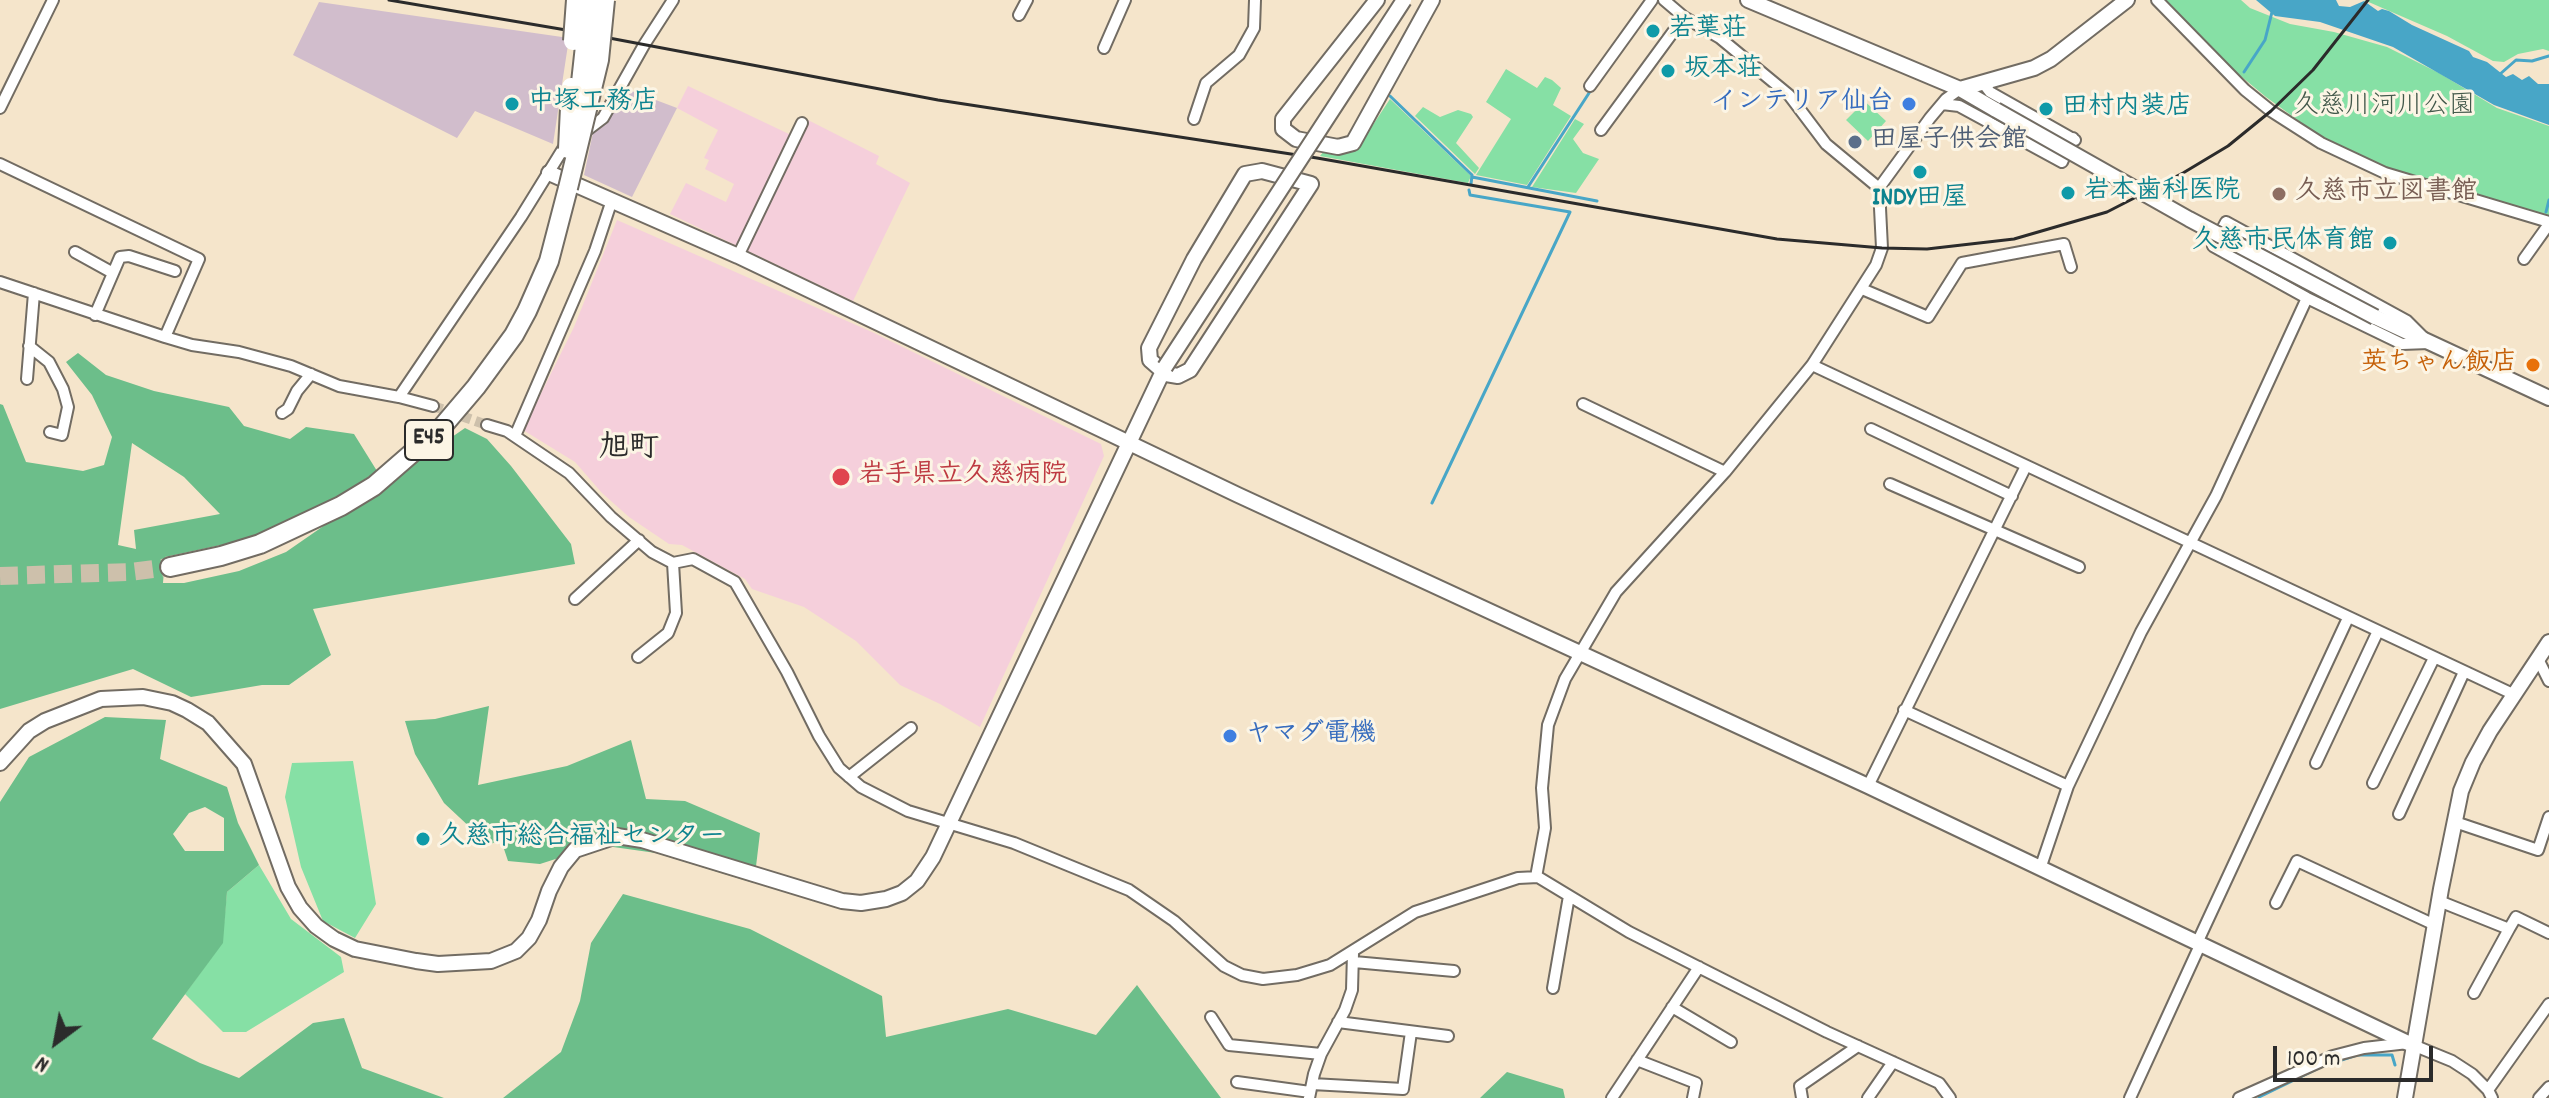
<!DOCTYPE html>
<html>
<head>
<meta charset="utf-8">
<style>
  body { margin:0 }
  #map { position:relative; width:2549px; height:1098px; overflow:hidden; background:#f5e5cb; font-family:Dekko,sans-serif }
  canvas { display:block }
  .north { position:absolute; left:16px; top:1002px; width:80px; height:80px; -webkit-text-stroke:6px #fcf5e5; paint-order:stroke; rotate:212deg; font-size:22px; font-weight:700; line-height:32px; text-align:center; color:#2b2b2b }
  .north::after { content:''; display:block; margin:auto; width:28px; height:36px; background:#2b2b2b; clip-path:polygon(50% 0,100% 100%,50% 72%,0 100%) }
  .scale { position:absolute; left:2273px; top:1046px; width:160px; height:36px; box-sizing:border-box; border:4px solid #2b2b2b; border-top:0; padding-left:10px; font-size:24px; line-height:28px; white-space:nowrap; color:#2b2b2b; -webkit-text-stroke:6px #fcf5e5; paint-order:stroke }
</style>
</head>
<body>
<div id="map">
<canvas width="2549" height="1098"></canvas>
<div class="north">N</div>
<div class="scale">100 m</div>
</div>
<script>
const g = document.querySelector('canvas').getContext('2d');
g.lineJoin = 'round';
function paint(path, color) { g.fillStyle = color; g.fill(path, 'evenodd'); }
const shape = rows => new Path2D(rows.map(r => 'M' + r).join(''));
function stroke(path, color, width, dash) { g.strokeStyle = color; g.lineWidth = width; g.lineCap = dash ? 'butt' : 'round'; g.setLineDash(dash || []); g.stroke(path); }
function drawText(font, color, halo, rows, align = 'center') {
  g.font = font + ' Dekko,"Klee One",sans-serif'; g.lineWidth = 6; g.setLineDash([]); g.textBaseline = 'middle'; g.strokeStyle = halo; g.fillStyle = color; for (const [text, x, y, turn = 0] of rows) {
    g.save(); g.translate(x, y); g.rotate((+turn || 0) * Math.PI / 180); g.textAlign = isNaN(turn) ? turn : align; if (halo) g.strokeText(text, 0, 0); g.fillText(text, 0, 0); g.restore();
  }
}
paint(shape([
  [688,86,791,135,808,120,879,156,876,164,910,183,853,301,670,214,686,183,726,202,734,184,705,169,709,160,704,158,718,130,677,108],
  [617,220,872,332,1101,444,1104,456,980,727,940,704,900,685,856,641,804,607,752,589,745,579,682,545,669,544,629,517,602,493,575,462,523,430,574,327]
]), '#f5cfdb');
paint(shape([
  [319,2,569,38,553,144,475,111,457,138,293,55],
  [624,88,677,108,632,197,584,175,594,128]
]), '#d1bdcc');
paint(shape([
  [2161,0,2241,0,2250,8,2290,24,2334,32,2387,47,2439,73,2497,108,2549,126,2549,218,2427,183,2364,160,2317,134,2266,97,2219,58],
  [2364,0,2549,0,2549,51,2543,49,2518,54,2504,62,2493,61,2447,36],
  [1506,69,1537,88,1545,77,1552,80,1561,88,1553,105,1571,116,1527,185,1476,175,1511,119,1486,102],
  [1859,96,1886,121,1868,141,1846,120,1855,111,1850,106],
  [1390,99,1471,176,1468,183,1320,156,1324,151,1339,154,1359,146],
  [1423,107,1440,117,1458,110,1471,114,1473,117,1456,143,1479,168,1475,174,1415,116],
  [1575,119,1584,124,1573,139,1583,153,1599,159,1576,193,1532,187],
  [353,761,376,904,355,938,323,921,301,867,285,797,292,763],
  [259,865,291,919,341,957,344,972,246,1032,223,1032,185,994,222,943,227,892]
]), '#86e0a5');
paint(shape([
  [78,353,106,375,154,391,229,407,244,426,290,439,306,427,354,434,377,471,313,514,235,542,165,557,163,583,184,583,239,571,286,552,465,428,487,439,511,466,571,544,575,564,313,609,331,655,289,685,262,685,191,697,133,669,0,709,0,404,3,405,26,462,83,471,104,465,112,437,92,395,66,362],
  [132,443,184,477,220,514,134,530,136,549,118,545],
  [489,706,478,785,567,766,631,740,646,799,685,801,760,833,754,883,656,853,599,845,540,864,508,861,501,840,485,846,474,831,444,803,415,754,405,721,435,719],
  [105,717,166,720,160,759,227,787,238,823,259,865,227,892,223,943,152,1039,200,1063,239,1078,313,1023,344,1018,362,1068,444,1098,0,1098,0,802,29,757],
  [205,807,224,818,224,851,185,851,173,834,189,813],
  [623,894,750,929,882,996,886,1037,1008,1009,1096,1035,1137,985,1221,1098,503,1098,561,1052,580,1001,591,943],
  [1507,1072,1563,1089,1565,1098,1480,1098]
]), '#6cbe8a');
paint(shape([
  [2256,0,2336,0,2339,6,2350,7,2364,1,2378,11,2382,9,2389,11,2412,25,2469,51,2473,57,2487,62,2506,77,2513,74,2522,80,2529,76,2538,84,2549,84,2549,125,2494,105,2393,47,2320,22,2275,16]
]), '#48a6c7');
stroke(shape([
  [2244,72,2265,40,2272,12],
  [2499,75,2516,60,2532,61,2549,56],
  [1390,96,1472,175,1471,184],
  [1472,177,1597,201],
  [1528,187,1591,90],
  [2546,212,2549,200],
  [1432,503,1570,212,1470,195,1469,190],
  [2259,1097,2323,1066,2357,1055,2392,1055,2395,1065]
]), '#48a6c7', 3);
stroke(shape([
  [433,406,487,425]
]), '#cdc0ab', 10, [10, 5]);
stroke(shape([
  [0,576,130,572,170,567]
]), '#cdc0ab', 18, [18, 9]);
const street = shape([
  [1664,0,1684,17,1720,38,1789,95,1826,144,1879,188],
  [2157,0,2245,90,2271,111,2321,143,2385,173,2549,222],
  [1019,15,1027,0],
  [1104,48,1125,0],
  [1983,83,1990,92,2075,140],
  [1590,86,1652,0],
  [1942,104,1959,106,2062,162,2073,138],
  [0,108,53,0],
  [1194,119,1206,83,1239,55,1254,28,1255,0],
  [1601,130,1684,17],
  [582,134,603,118,644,45,673,0],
  [0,164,199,259,165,337],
  [2226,222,2407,321,2429,343,2402,344,2307,298,2213,246,2226,222],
  [75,252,113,273],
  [738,256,802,123],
  [2524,259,2549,224],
  [0,282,165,337,192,345,239,352,291,366,339,386,399,397,433,406],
  [1862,289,1928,317,1962,263,2064,244,2071,267],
  [95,315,120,257,129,256,175,271],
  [29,346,49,362,63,389,68,407,62,435,50,432],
  [1812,365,2515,695],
  [27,379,34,293],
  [399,397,521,217,563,149,570,143],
  [1583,404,1725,472],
  [282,413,288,409,297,391,311,374],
  [487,425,507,431,569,473,611,517,652,552,673,563,693,559,735,582,787,672,819,736,839,768,861,787,908,811,1014,843,1129,890,1174,921,1224,966,1242,975,1263,979,1297,975,1330,965,1415,912,1518,878,1538,877,1629,932,1827,1032,1939,1083,1950,1098],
  [1871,429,2012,496],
  [515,436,595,251,612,200],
  [1890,484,2079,567],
  [575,599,639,540],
  [638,657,668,633,676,613,673,563],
  [2538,659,2549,681],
  [1904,710,2068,786],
  [2316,763,2378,631],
  [849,777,911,728],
  [2373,783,2434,658],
  [1868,786,2026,466],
  [2399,814,2464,672],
  [2455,822,2538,850,2549,817],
  [2040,869,2068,786,2141,632,2216,496,2307,298],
  [1536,877,1545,828,1542,788,1548,725,1565,679,1616,592,1725,472,1812,365,1876,265,1882,248,1879,188,1930,118,1946,99,1960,89],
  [2439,901,2509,929,2516,917,2549,933],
  [2276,903,2297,861,2435,925],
  [2198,941,2348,618],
  [1354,962,1454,971],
  [1553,988,1569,896],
  [2474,993,2509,929],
  [1672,1007,1731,1042],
  [1211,1017,1229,1045,1321,1054],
  [1338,1022,1448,1036],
  [1637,1060,1696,1083,1693,1098],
  [1237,1082,1310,1092],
  [1312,1084,1403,1089,1411,1032],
  [2488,1090,2549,1004],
  [1309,1098,1314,1074,1321,1054,1345,1010,1352,990,1353,953],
  [1612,1098,1699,967],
  [1802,1098,1800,1086,1858,1046],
  [1868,1098,1893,1062],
  [2130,1098,2201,943],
  [2239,1098,2333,1056,2364,1048,2408,1043,2452,1061,2472,1074,2488,1090,2492,1098],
  [2539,1098,2549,1087]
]);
const secondary = shape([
  [1377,0,1283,119,1283,129,1296,139,1338,147,1353,143,1432,0],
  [1748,0,1960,89,1996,110],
  [1960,89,2034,68,2051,59,2127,0],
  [1262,171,1311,184,1190,370,1178,376,1166,374,1150,360,1149,348,1194,259,1245,174,1262,171],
  [549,173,738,256,1238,495,1868,786,2408,1043],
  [2375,317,2549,398],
  [0,763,29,731,45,721,101,699,143,697,172,703,187,710,208,723,244,764,288,887,300,908,316,926,334,939,355,949,416,961,438,964,491,961,516,951,529,938,539,920,549,891,561,867,575,850,617,836,642,840,842,901,861,903,886,899,902,893,917,881,933,857,1165,367],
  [2405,1098,2441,889,2461,791,2473,762,2490,731,2549,642]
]);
const highway = shape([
  [170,567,221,556,260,544,341,506,374,486,442,427,476,387,514,335,527,311,549,261,568,188]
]);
stroke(street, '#726c63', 14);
stroke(secondary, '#726c63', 18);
stroke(highway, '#726c63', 22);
stroke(street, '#fff', 10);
stroke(secondary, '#fff', 14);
stroke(highway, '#fff', 18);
stroke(shape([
  [389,0,572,31,938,100,1317,158,1777,239,1882,248,1927,249,2014,239,2107,212,2183,173,2228,146,2271,111,2313,70,2368,0]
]), '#2b2b2b', 3);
const secondaryBridge = shape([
  [1996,110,2189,219,2375,317],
  [1165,367,1404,0]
]);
const highwayBridge = shape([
  [573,41,576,0],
  [579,101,590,0],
  [568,149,571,87],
  [568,188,599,60,605,0]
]);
stroke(secondaryBridge, '#726c63', 18, []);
stroke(highwayBridge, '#726c63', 22, []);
stroke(secondaryBridge, '#fff', 14);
stroke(highwayBridge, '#fff', 18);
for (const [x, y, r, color] of [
  [1653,31,8,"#0f9aa8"],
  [1668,71,8,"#0f9aa8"],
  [512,104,8,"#0f9aa8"],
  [1909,104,8,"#3f7fe0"],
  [2046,109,8,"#0f9aa8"],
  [1855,142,8,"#5c6f8a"],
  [1920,172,8,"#0f9aa8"],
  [2068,193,8,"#0f9aa8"],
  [2279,194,8,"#8d6e63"],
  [2390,243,8,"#0f9aa8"],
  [2533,365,8,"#e8710a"],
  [841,477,10,"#e0444e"],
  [1230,736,8,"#3f7fe0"],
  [423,839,8,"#0f9aa8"]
]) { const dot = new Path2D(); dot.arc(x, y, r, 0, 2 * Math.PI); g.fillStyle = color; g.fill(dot); stroke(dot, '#fcf5e5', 3); }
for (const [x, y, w] of [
  [429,440,48]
]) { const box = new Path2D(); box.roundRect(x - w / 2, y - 20, w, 40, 6); g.fillStyle = '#fcf5e5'; g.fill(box); stroke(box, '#2b2b2b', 2); }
drawText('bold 24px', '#2b2b2b', null, [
  ["E45",429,440]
]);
drawText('bold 26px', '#0d838f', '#fcf5e5', [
  ["若葉荘",1669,31],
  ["坂本荘",1684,71],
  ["中塚工務店",528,104],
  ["田村内装店",2062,109],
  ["岩本歯科医院",2084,193],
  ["INDY田屋",1920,200,"center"],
  ["久慈市民体育館",2374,243,"right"],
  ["久慈市総合福祉センター",439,839]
], 'left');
drawText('bold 26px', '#366cbe', '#fcf5e5', [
  ["インテリア仙台",1893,104],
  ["ヤマダ電機",1246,736,"left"]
], 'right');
drawText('26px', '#42584a', '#fcf5e5', [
  ["久慈川河川公園",2384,108]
]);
drawText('bold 26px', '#4e5e75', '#fcf5e5', [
  ["田屋子供会館",1871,142]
], 'left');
drawText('bold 26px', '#785e54', '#fcf5e5', [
  ["久慈市立図書館",2295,194]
], 'left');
drawText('bold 26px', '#c56008', '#fcf5e5', [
  ["英ちゃん飯店",2517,365]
], 'right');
drawText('bold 26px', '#be3a42', '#fcf5e5', [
  ["岩手県立久慈病院",859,477]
], 'left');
drawText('bold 30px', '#2b2b2b', '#fcf5e5', [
  ["旭町",629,451]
]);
</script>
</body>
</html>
